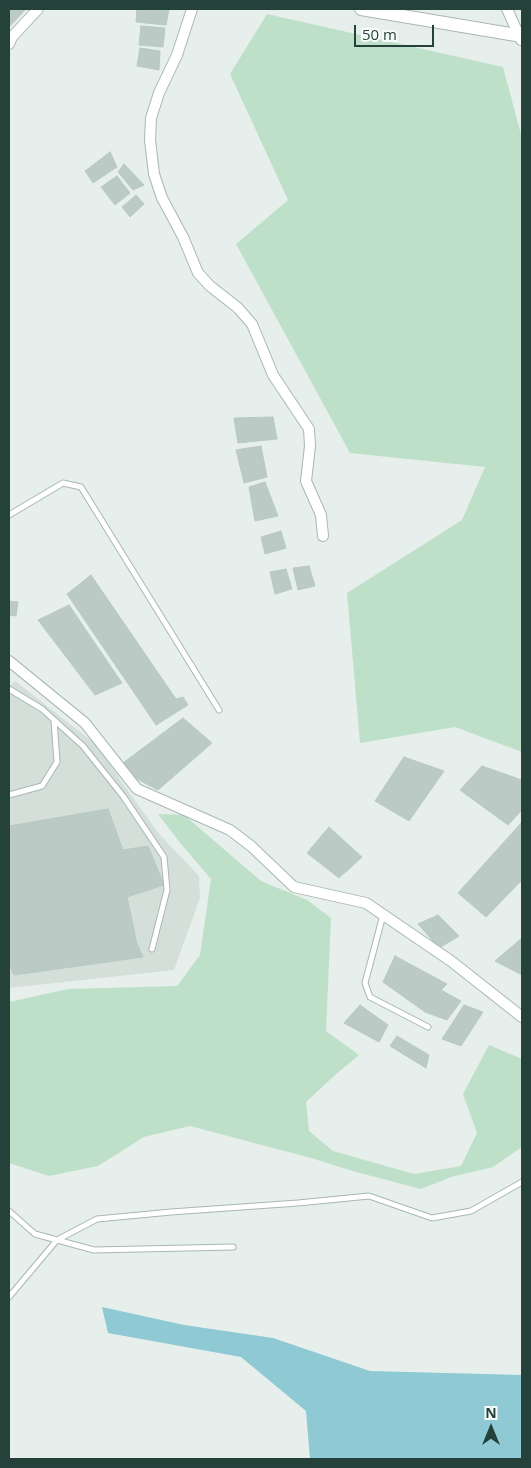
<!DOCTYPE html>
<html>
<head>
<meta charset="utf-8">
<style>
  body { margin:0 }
  #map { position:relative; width:531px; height:1468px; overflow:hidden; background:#e6efeb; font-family:"Open Sans",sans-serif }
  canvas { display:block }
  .frame { position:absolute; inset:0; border:10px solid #24423a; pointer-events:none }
  .north { position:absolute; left:466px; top:1403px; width:50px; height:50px; -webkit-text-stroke:4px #f7fbf9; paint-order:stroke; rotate:0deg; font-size:14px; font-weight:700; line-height:20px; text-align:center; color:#24423a }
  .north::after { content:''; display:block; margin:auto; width:18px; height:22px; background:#24423a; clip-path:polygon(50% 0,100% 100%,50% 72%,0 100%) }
  .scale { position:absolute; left:354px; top:25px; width:80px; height:22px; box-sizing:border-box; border:2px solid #24423a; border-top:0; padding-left:6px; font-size:15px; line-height:18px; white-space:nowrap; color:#24423a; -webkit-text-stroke:4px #f7fbf9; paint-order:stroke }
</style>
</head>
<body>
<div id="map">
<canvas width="531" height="1468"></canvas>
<div class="frame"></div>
<div class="north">N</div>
<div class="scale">50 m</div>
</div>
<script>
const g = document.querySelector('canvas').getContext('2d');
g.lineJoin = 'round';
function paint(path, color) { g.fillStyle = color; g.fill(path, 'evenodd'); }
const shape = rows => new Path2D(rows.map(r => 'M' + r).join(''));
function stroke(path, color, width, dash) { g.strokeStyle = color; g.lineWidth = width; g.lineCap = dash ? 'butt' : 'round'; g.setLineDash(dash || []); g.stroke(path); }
paint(shape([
  [15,681,98,746,121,781,159,834,199,876,200,898,174,970,9,988,9,686]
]), '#d4dfda');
paint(shape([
  [267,14,503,67,522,138,522,752,455,727,360,743,347,593,462,520,485,467,350,453,236,244,288,200,230,74],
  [158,814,184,815,261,881,307,900,331,918,326,1031,359,1055,334,1076,306,1102,309,1131,333,1151,414,1174,461,1166,477,1133,463,1094,489,1045,522,1059,522,1147,493,1167,451,1177,421,1189,356,1172,311,1158,190,1126,144,1137,98,1166,49,1176,9,1163,9,1002,68,989,177,986,200,955,211,879,181,844]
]), '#bfe0c8');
paint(shape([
  [102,1307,184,1325,273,1338,370,1371,522,1375,522,1459,310,1459,306,1411,241,1357,108,1333]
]), '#8ec9d4');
const building = shape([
  [9,9,26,9,9,27,9,9],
  [137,9,169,9,166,25,136,22,137,9],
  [141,26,165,28,163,47,139,45,141,26],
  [140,48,160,51,159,70,137,66,140,48],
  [110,152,117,167,93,183,85,171,110,152],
  [124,164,144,185,133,190,118,172,124,164],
  [117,176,130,193,115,205,101,187,117,176],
  [136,195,144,204,130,217,122,207,136,195],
  [273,417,277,439,238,443,234,418,273,417],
  [261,446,267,477,244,483,236,450,261,446],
  [265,482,278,516,255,521,249,487,265,482],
  [281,531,286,548,265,554,261,537,281,531],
  [309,566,315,586,298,590,293,568,309,566],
  [286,569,292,589,275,594,270,572,286,569],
  [91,575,176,699,183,697,188,705,156,725,67,594,91,575],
  [9,601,18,602,16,616,9,615,9,601],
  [69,605,122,683,95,695,38,620,69,605],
  [183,718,212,743,158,790,137,779,123,763,183,718],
  [404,757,444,771,409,821,375,801,404,757],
  [482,766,522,780,522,810,508,825,460,790,482,766],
  [108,809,123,850,148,846,164,885,127,897,137,944,143,957,14,975,10,966,9,966,9,826,108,809],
  [522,822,522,880,486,917,458,893,522,822],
  [329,827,362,857,339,878,307,853,329,827],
  [438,915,459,936,439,948,418,924,438,915],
  [522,938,522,975,495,961,522,938],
  [395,956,447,984,441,990,461,1001,447,1020,425,1012,383,982,395,956],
  [360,1005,388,1025,379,1042,344,1023,360,1005],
  [464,1005,483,1012,461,1046,442,1039,464,1005],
  [397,1036,429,1055,426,1068,390,1046,397,1036]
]);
paint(building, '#bbcac4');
stroke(building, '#b8c9c2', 1);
const service = shape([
  [9,515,63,483,81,487,219,710],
  [9,689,42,709,83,746,123,796,164,857,167,890,152,949],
  [9,795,42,786,57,762,54,720],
  [383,915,365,983,370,997,428,1027],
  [9,1211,35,1234,94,1250,233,1247],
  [9,1297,57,1240,97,1219,171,1212,298,1203,369,1196,432,1218,471,1211,522,1182]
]);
const minor = shape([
  [192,9,177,55,159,93,151,118,150,140,154,174,162,198,183,237,198,273,210,286,238,308,252,324,273,375,309,429,310,446,306,481,321,515,323,536],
  [507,9,521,40],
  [9,44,12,37,38,9],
  [9,661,85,723,137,789,230,830,251,846,294,887,366,903,451,961,522,1017]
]);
const tertiary = shape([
  [361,9,522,36]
]);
stroke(service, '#a8b8b2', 7);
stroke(minor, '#a8b8b2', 12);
stroke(tertiary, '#a8b8b2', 14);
stroke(service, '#fff', 5);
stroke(minor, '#fff', 10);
stroke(tertiary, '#fff', 12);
</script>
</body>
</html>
